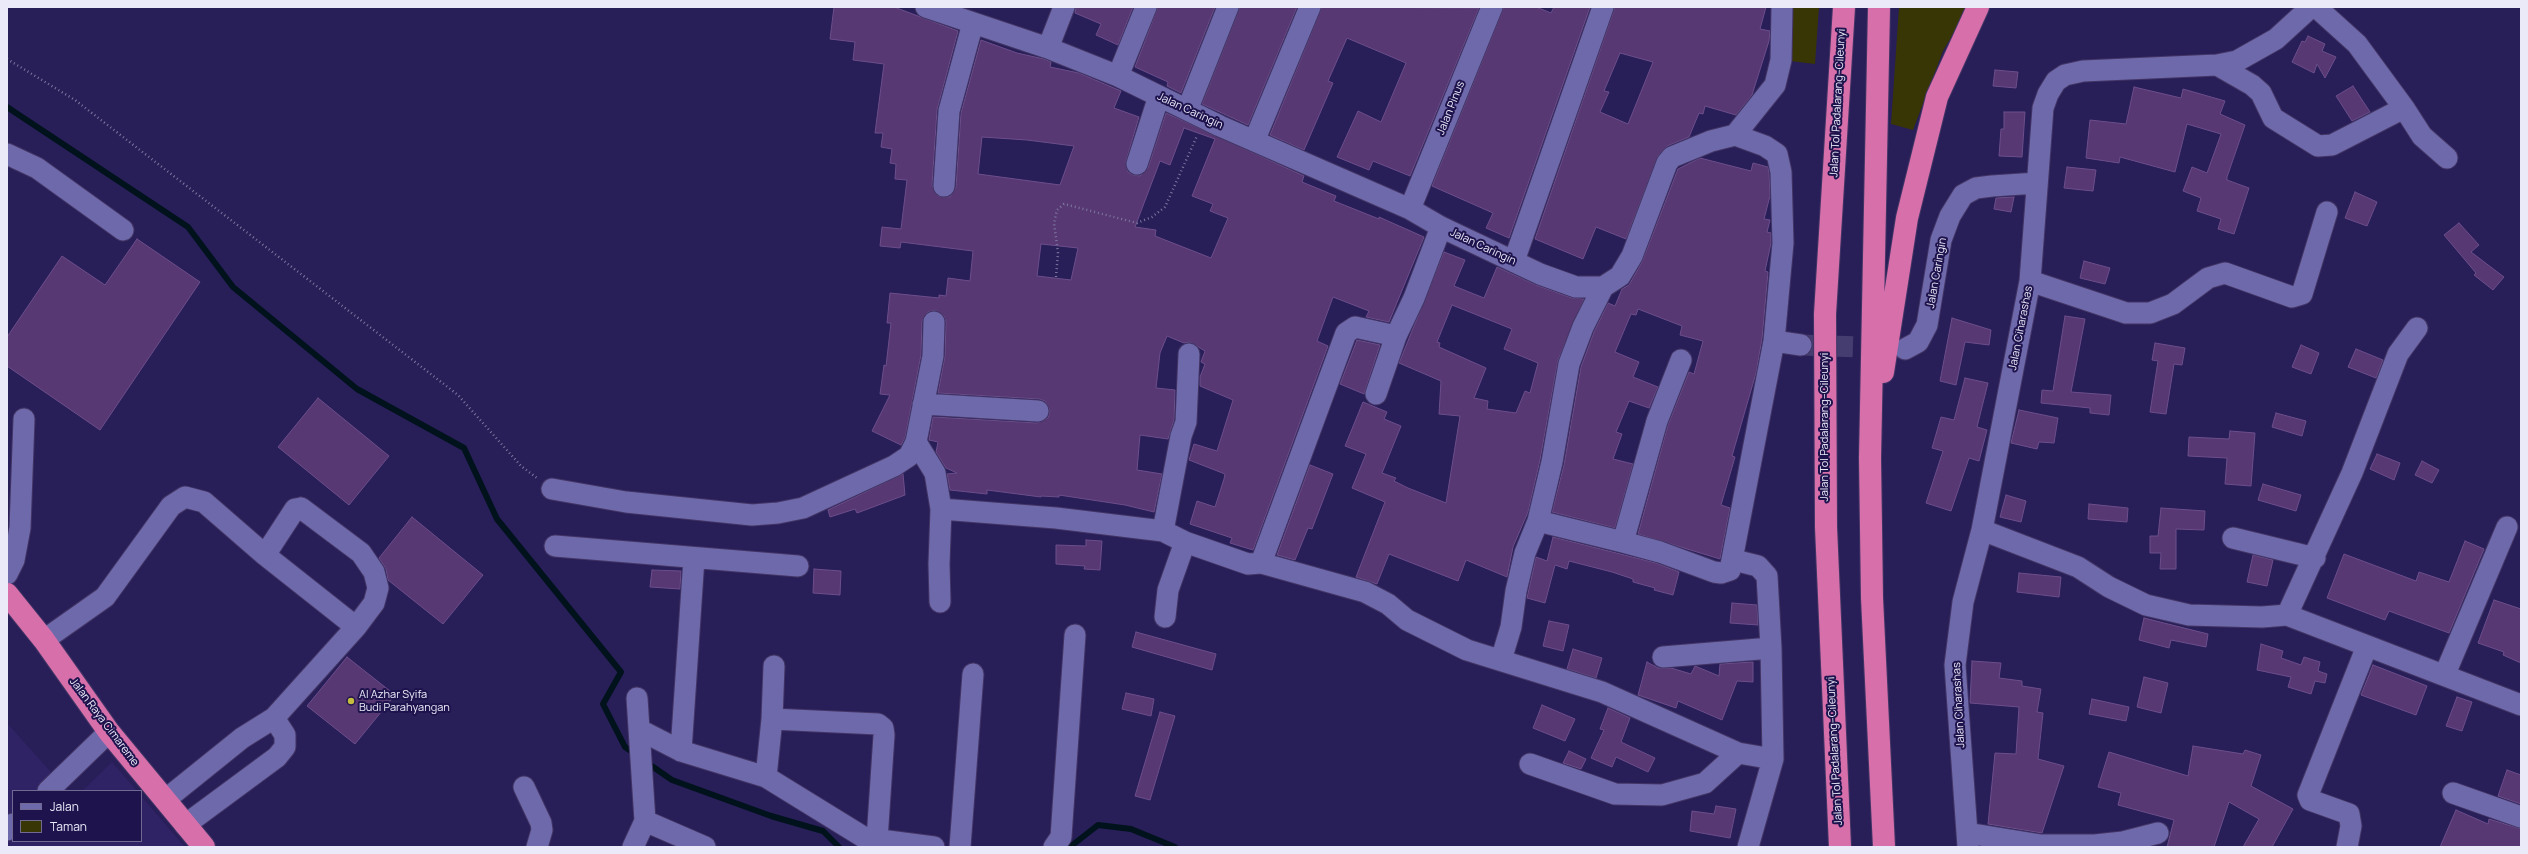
<!DOCTYPE html>
<html>
<head>
<meta charset="utf-8">
<style>
  body { margin:0 }
  #map { position:relative; width:2528px; height:854px; overflow:hidden; background:#281e58; font-family:Manrope,sans-serif }
  canvas { display:block }
  .frame { position:absolute; inset:0; border:8px solid #eaeaf9; pointer-events:none }
  .legend { position:absolute; left:12px; top:790px; width:130px; height:52px; box-sizing:border-box; background:#1f134d; border:1px solid #706992; margin:0; padding:5px 7px; list-style:none; font-size:12px; color:#eaeaf9 }
  .legend li { display:flex; align-items:center; gap:8px; height:20px }
  .legend b { width:20px; border:1px solid #706992 }
</style>
</head>
<body>
<div id="map">
<canvas width="2528" height="854"></canvas>
<div class="frame"></div>
<ul class="legend">
<li><b style="height:5px;background:#6e69aa"></b>Jalan</li>
<li><b style="height:11px;background:#393606"></b>Taman</li>
</ul>
</div>
<script>
const g = document.querySelector('canvas').getContext('2d');
g.lineJoin = 'round';
function paint(path, color) { g.fillStyle = color; g.fill(path, 'evenodd'); }
const shape = rows => new Path2D(rows.map(r => 'M' + r).join(''));
function stroke(path, color, width, dash) { g.strokeStyle = color; g.lineWidth = width; g.lineCap = dash ? 'butt' : 'round'; g.setLineDash(dash || []); g.stroke(path); }
function drawText(font, color, halo, rows, align = 'center') {
  g.font = font + ' Manrope,sans-serif'; g.lineWidth = 4; g.setLineDash([]); g.textBaseline = 'middle'; g.strokeStyle = halo; g.fillStyle = color; for (const [text, x, y, turn = 0] of rows) {
    g.save(); g.translate(x, y); g.rotate((+turn || 0) * Math.PI / 180); g.textAlign = isNaN(turn) ? turn : align; if (halo) g.strokeText(text, 0, 0); g.fillText(text, 0, 0); g.restore();
  }
}
paint(shape([
  [7,723,68,791,13,791,13,841,141,841,141,796,185,847,7,847],
  [112,762,137,791,82,791]
]), '#2f2365');
paint(shape([
  [1788,7,1819,7,1815,64,1790,61],
  [1899,7,1969,7,1943,51,1913,130,1891,124]
]), '#393606');
stroke(shape([
  [7,107,188,227,233,287,357,389,464,448,497,519,621,672,603,704,625,747,637,755],
  [646,762,672,780,771,816,823,831,839,847],
  [1070,847,1098,825,1131,829,1175,847]
]), '#00121b', 6);
const building = shape([
  [834,7,894,7,958,31,937,110,932,185,938,196,950,197,956,187,961,113,981,40,1017,53,1044,59,1051,62,1050,67,1079,73,1121,91,1114,108,1139,117,1126,161,1128,172,1133,175,1140,176,1148,168,1166,113,1304,176,1302,182,1336,196,1334,201,1379,219,1379,217,1424,237,1389,322,1366,317,1369,311,1333,297,1317,341,1328,346,1253,550,1230,543,1232,538,1190,524,1197,501,1215,507,1224,479,1225,474,1189,460,1194,444,1217,451,1233,400,1200,386,1200,377,1205,364,1201,362,1205,351,1190,342,1184,343,1167,336,1160,353,1156,388,1175,390,1174,420,1168,439,1140,435,1137,470,1162,474,1154,512,1125,505,1059,495,1059,497,1041,496,1041,497,987,490,987,494,950,490,947,474,957,473,946,468,936,452,938,442,929,440,933,417,1037,423,1048,418,1050,411,1045,401,1039,399,938,393,945,356,946,322,944,316,935,310,928,312,922,321,921,355,905,438,901,445,872,431,890,395,880,394,884,365,886,366,891,323,887,323,890,293,939,298,939,295,946,296,948,278,970,281,973,251,901,242,900,248,880,246,882,227,901,229,907,180,895,179,896,164,890,163,892,149,881,147,883,133,875,133,884,64,853,60,855,42,830,39,834,7],
  [1184,128,1215,139,1192,196,1213,204,1210,211,1228,218,1211,258,1155,236,1156,230,1135,227,1160,161,1170,165,1184,128],
  [982,137,1027,140,1074,146,1060,185,978,174,982,137],
  [1041,244,1078,248,1071,280,1037,276,1041,244],
  [1076,7,1133,7,1118,45,1096,35,1101,24,1075,13,1076,7],
  [1158,7,1215,7,1181,93,1167,86,1168,82,1135,67,1158,7],
  [1240,7,1297,7,1248,125,1202,104,1240,7],
  [1322,7,1479,8,1410,176,1373,161,1369,170,1337,157,1358,111,1381,122,1406,63,1347,38,1328,81,1333,83,1304,150,1270,135,1322,7],
  [1504,7,1536,7,1551,13,1554,7,1590,7,1509,238,1486,228,1493,213,1432,186,1504,7],
  [1615,7,1766,7,1760,29,1770,31,1769,41,1752,95,1736,115,1705,106,1703,114,1699,113,1689,137,1667,146,1658,156,1626,239,1596,227,1583,259,1535,239,1615,7],
  [1620,53,1653,62,1628,124,1600,112,1609,92,1604,91,1620,53],
  [2308,36,2325,44,2322,51,2336,57,2325,78,2317,64,2314,73,2292,62,2302,41,2305,42,2308,36],
  [1995,70,2018,72,2016,88,1993,86,1995,70],
  [2353,86,2370,112,2352,121,2336,96,2353,86],
  [2134,87,2181,98,2183,89,2225,101,2220,114,2245,125,2227,177,2227,180,2249,188,2234,234,2218,229,2221,219,2197,211,2201,198,2183,191,2192,167,2207,173,2221,134,2187,124,2175,172,2120,157,2119,163,2086,158,2090,120,2126,124,2134,87],
  [2004,112,2025,112,2022,157,1999,156,2001,129,2004,129,2004,112],
  [1700,158,1751,171,1753,163,1768,167,1769,173,1770,196,1764,219,1770,220,1767,232,1771,233,1771,243,1765,271,1768,272,1762,339,1756,373,1732,456,1735,457,1721,505,1730,508,1720,559,1638,534,1668,425,1689,372,1694,374,1703,341,1680,335,1682,326,1638,309,1636,315,1631,314,1615,352,1639,362,1633,377,1658,387,1649,408,1629,401,1616,432,1622,434,1613,459,1633,464,1615,528,1552,512,1564,465,1581,367,1594,332,1608,303,1615,306,1622,289,1629,285,1642,262,1678,169,1700,158],
  [2067,167,2096,170,2093,191,2064,188,2067,167],
  [2355,192,2377,202,2367,226,2345,218,2355,192],
  [2014,197,2011,212,1994,209,1996,198,2014,197],
  [2459,223,2479,245,2471,252,2504,277,2493,290,2474,275,2476,273,2444,235,2459,223],
  [137,239,200,282,100,430,7,366,7,337,62,256,105,285,137,239],
  [1444,252,1465,260,1454,286,1484,298,1497,267,1536,285,1572,298,1584,299,1558,360,1540,460,1528,512,1513,547,1507,577,1466,560,1458,581,1389,554,1377,584,1356,577,1385,502,1352,488,1366,454,1345,446,1363,402,1387,412,1384,419,1401,426,1382,473,1396,478,1394,481,1408,488,1446,503,1460,416,1439,414,1441,381,1399,363,1444,252],
  [1452,305,1512,329,1504,349,1538,363,1530,393,1525,391,1516,413,1487,409,1488,401,1474,398,1486,368,1439,347,1440,343,1437,342,1452,305],
  [2084,261,2110,268,2105,284,2080,278,2084,261],
  [2065,316,2085,319,2071,392,2111,395,2109,415,2090,413,2090,408,2041,403,2042,390,2053,391,2065,316],
  [1952,318,1991,330,1989,345,1965,342,1956,385,1940,381,1952,318],
  [1357,340,1380,345,1364,394,1340,384,1357,340],
  [2155,343,2185,348,2182,365,2174,364,2166,414,2150,412,2158,361,2152,360,2155,343],
  [2301,345,2319,353,2311,374,2292,367,2301,345],
  [2356,349,2383,360,2376,378,2348,367,2356,349],
  [1965,378,1988,383,1977,427,1987,430,1979,461,1969,458,1951,511,1926,503,1943,451,1932,448,1941,417,1954,420,1965,378],
  [318,398,389,456,349,505,278,447,318,398],
  [2019,410,2058,418,2054,443,2039,442,2037,449,2011,443,2019,410],
  [2276,413,2306,421,2302,436,2272,427,2276,413],
  [2230,431,2255,433,2251,486,2225,484,2227,458,2188,456,2189,437,2229,439,2230,431],
  [2377,454,2400,463,2394,480,2370,469,2377,454],
  [2422,461,2439,470,2432,483,2415,475,2422,461],
  [1310,465,1333,474,1312,529,1308,528,1295,560,1277,555,1310,465],
  [903,474,905,495,857,513,855,509,830,517,828,510,903,474],
  [2263,484,2301,495,2296,511,2258,500,2263,484],
  [2006,495,2026,501,2021,522,2000,517,2006,495],
  [2089,504,2128,508,2127,522,2088,519,2089,504],
  [2161,508,2205,511,2204,530,2176,529,2176,569,2160,569,2161,553,2150,553,2150,536,2158,536,2161,508],
  [412,517,483,575,443,624,388,580,386,569,379,558,412,517],
  [1553,537,1656,563,1679,572,1673,595,1654,590,1655,588,1633,582,1633,579,1612,572,1569,561,1567,569,1555,565,1545,603,1527,598,1536,557,1547,561,1553,537],
  [1086,540,1102,541,1100,570,1084,569,1085,566,1056,564,1056,545,1086,546,1086,540],
  [2465,541,2484,549,2449,633,2389,611,2385,620,2327,598,2344,554,2416,581,2419,572,2449,582,2465,541],
  [2253,555,2273,560,2267,586,2247,582,2253,555],
  [814,569,841,571,840,595,813,593,814,569],
  [652,570,681,571,680,589,650,587,652,570],
  [2019,573,2061,577,2059,597,2017,592,2019,573],
  [2494,600,2521,609,2521,663,2503,655,2504,652,2478,643,2494,600],
  [1732,603,1757,605,1758,625,1730,623,1732,603],
  [2144,618,2208,634,2206,647,2171,640,2169,648,2139,640,2144,618],
  [1549,621,1569,625,1563,651,1543,646,1549,621],
  [1136,632,1216,654,1212,670,1132,647,1136,632],
  [2261,644,2283,651,2281,658,2301,665,2304,657,2320,662,2318,671,2327,674,2325,683,2315,681,2311,694,2288,687,2291,677,2257,670,2261,644],
  [1573,649,1602,658,1596,678,1567,669,1573,649],
  [347,657,395,695,355,744,307,706,347,657],
  [1972,661,2001,663,1999,678,2022,681,2022,686,2041,689,2037,712,2043,713,2038,759,2064,766,2042,833,1988,824,1995,753,2016,754,2019,707,1970,703,1972,661],
  [1647,662,1658,668,1671,668,1691,674,1695,666,1719,676,1720,664,1753,662,1753,682,1737,681,1722,720,1678,701,1676,708,1638,695,1647,662],
  [2373,665,2427,686,2416,715,2361,695,2373,665],
  [2144,677,2168,683,2161,713,2137,707,2144,677],
  [1126,693,1154,699,1151,716,1122,709,1126,693],
  [2457,697,2472,702,2462,731,2446,726,2457,697],
  [2092,699,2129,707,2126,721,2089,714,2092,699],
  [1542,705,1575,719,1565,741,1533,728,1542,705],
  [1608,708,1630,718,1621,742,1655,758,1648,772,1616,757,1612,767,1591,758,1604,730,1600,729,1608,708],
  [1160,712,1175,716,1150,800,1135,796,1160,712],
  [2193,746,2243,754,2245,750,2261,755,2251,786,2293,809,2272,847,2243,847,2259,819,2229,802,2214,847,2167,847,2174,820,2118,805,2121,793,2098,787,2109,752,2188,776,2193,746],
  [1569,751,1586,759,1581,769,1563,763,1569,751],
  [2507,770,2521,775,2521,804,2498,796,2507,770],
  [1716,806,1736,809,1730,838,1690,831,1692,811,1714,814,1716,806],
  [2456,810,2488,824,2489,819,2521,829,2521,847,2440,847,2456,810]
]);
paint(building, '#573873');
stroke(building, '#6c4e8b', 1);
stroke(shape([
  [1801,345,1890,348]
]), '#453d70', 21, [21, 10]);
const minor = shape([
  [926,7,1048,48,1118,76,1220,126,1410,209,1441,227,1540,274,1576,287,1603,287,1620,276,1632,256,1667,163,1672,157,1711,141,1735,135,1765,146,1777,154,1781,172,1783,243,1774,341,1801,345],
  [1048,48,1064,7],
  [2217,65,2252,85,2261,93,2273,118,2318,146,2332,145,2404,108,2357,44,2316,7],
  [1118,76,1146,7],
  [1188,108,1228,7],
  [2404,108,2422,136,2447,158],
  [1735,135,1775,85,1781,60,1782,7],
  [1255,139,1310,7],
  [7,154,37,168,123,230],
  [1137,164,1159,96],
  [944,186,949,111,973,23],
  [1410,209,1492,7],
  [1514,261,1603,7],
  [2030,281,2126,313,2150,313,2173,304,2208,278,2225,273,2292,297,2302,294,2327,212],
  [1905,349,1918,342,1927,325,1941,240,1950,216,1963,195,1976,188,1992,186,2037,183],
  [1376,394,1396,336],
  [923,404,1038,411],
  [916,442,935,473,941,509,939,564,940,602],
  [552,489,626,502,752,515,778,513,803,508,894,466,909,456,916,442,933,356,934,322],
  [301,508,361,553,374,572,378,588,374,603,356,627,265,555,295,509,301,508],
  [941,509,1056,518,1163,531,1185,542,1248,564,1261,563,1346,333,1355,327,1396,336,1414,298,1441,227],
  [1538,521,1623,542,1657,421,1681,360],
  [1982,530,2078,567,2109,587,2146,605,2189,615,2262,617,2287,615,2521,705],
  [1163,531,1181,436,1186,422,1189,354],
  [2233,538,2315,558],
  [1623,542,1660,552,1714,572,1721,573,1730,570,1774,341],
  [555,546,798,566],
  [1734,560,1758,566,1767,576,1771,648,1773,759,1748,847],
  [1261,563,1365,592,1388,604,1407,620,1467,650,1602,692,1738,753,1773,759],
  [7,574,14,560,20,528,24,419],
  [2287,615,2352,473,2398,354,2417,328],
  [1165,617,1168,590,1185,542],
  [44,640,105,597,171,506,185,497,204,502,265,555],
  [1663,657,1771,648],
  [1501,660,1511,627,1516,591,1525,553,1538,521,1552,462,1569,364,1583,327,1603,287],
  [2445,674,2507,527],
  [637,698,645,821,705,847],
  [772,719,774,666],
  [640,730,681,751,766,777,865,838,934,847],
  [681,751,694,558],
  [1530,764,1615,794,1662,795,1705,783,1738,753],
  [766,777,772,719,878,724,883,728,884,735,877,840],
  [524,787,541,823,542,830,537,847],
  [48,791,109,732],
  [2453,793,2521,817],
  [165,800,242,738,274,718,356,627],
  [185,825,277,757,285,747,285,735,274,718],
  [7,830,13,824],
  [1967,833,2041,845,2095,845,2123,842,2158,833],
  [633,847,645,821],
  [960,847,973,674],
  [1054,847,1061,837,1075,635],
  [1968,847,1955,665,1963,602,1982,530,2030,281,2043,108,2048,94,2056,81,2065,75,2083,71,2217,65,2237,61,2276,39,2311,7],
  [2347,847,2351,826,2349,814,2310,800,2308,795,2367,646]
]);
const highway = shape([
  [1879,7,1870,458,1872,598,1884,847],
  [1883,372,1907,218,1937,97,1978,7],
  [7,594,44,640,109,732,204,847],
  [1840,847,1826,527,1825,314,1844,7]
]);
stroke(minor, '#423565', 23);
stroke(highway, '#423565', 24);
stroke(shape([
  [7,59,75,100,458,395,521,466,537,478],
  [1056,277,1058,253,1054,223,1057,210,1064,204,1137,223,1152,217,1165,207,1197,136]
]), '#7d779f', 2.5, [1, 3]);
stroke(minor, '#6e69aa', 21);
stroke(highway, '#d76fab', 22);
for (const [x, y, r, color] of [
  [351,701,4,"#c4bd3e"]
]) { const dot = new Path2D(); dot.arc(x, y, r, 0, 2 * Math.PI); g.fillStyle = color; g.fill(dot); stroke(dot, '#1f134d', 1.5); }
drawText('11px', '#eaeaf9', '#1f134d', [
  ["Jalan Tol Padalarang–Cileunyi",1838,103,-87],
  ["Jalan Pinus",1451,108,-68],
  ["Jalan Caringin",1190,111,25],
  ["Jalan Caringin",1483,247,25],
  ["Jalan Caringin",1937,273,-80],
  ["Jalan Ciharashas",2021,328,-79],
  ["Jalan Tol Padalarang–Cileunyi",1825,427,-90],
  ["Jalan Ciharashas",1959,705,-93],
  ["Jalan Raya Cimareme",104,722,53],
  ["Jalan Tol Padalarang–Cileunyi",1835,751,-93]
]);
drawText('11px', '#eaeaf9', '#1f134d', [
  ["Al Azhar Syifa",359,695],
  ["Budi Parahyangan",359,708]
], 'left');
</script>
</body>
</html>
